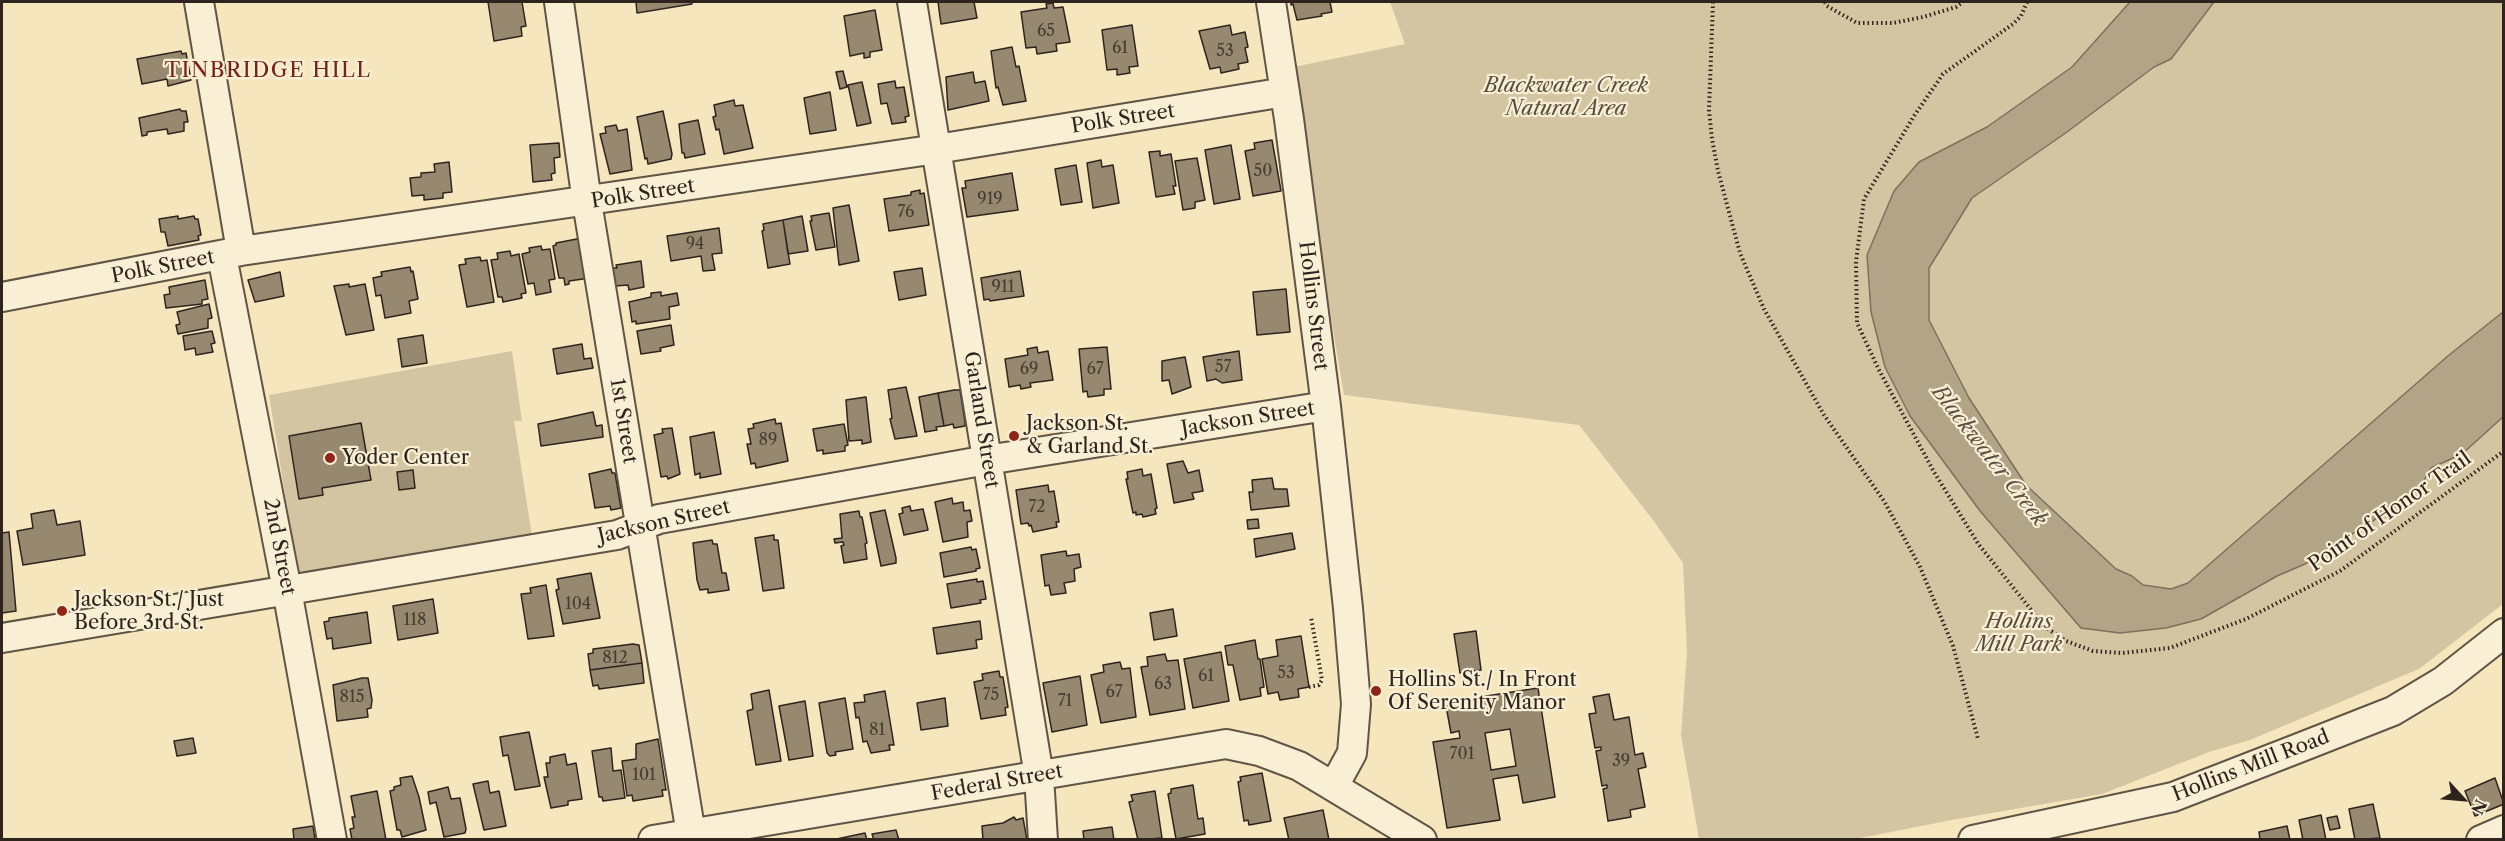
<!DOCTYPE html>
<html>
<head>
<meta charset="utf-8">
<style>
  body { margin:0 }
  #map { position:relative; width:2505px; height:841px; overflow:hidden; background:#f6e6bd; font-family:"Libre Caslon Text",serif }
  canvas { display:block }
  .frame { position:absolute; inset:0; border:3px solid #2e241d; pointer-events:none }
  .north { position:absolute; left:2433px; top:769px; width:60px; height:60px; -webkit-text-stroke:4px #f9efd4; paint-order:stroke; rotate:116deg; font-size:16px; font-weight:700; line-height:24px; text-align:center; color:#2e241d }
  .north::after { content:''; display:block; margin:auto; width:21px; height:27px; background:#2e241d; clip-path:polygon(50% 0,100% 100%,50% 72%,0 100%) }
</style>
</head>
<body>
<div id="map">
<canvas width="2505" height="841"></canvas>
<div class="frame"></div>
<div class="north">N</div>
</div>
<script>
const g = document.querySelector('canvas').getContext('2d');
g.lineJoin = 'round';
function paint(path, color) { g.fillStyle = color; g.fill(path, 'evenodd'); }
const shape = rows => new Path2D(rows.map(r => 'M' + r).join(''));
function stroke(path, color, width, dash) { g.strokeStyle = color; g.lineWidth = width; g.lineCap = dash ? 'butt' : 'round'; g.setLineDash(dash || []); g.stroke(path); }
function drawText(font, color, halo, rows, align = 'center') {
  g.font = font + ' "Libre Caslon Text",serif'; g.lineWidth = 4.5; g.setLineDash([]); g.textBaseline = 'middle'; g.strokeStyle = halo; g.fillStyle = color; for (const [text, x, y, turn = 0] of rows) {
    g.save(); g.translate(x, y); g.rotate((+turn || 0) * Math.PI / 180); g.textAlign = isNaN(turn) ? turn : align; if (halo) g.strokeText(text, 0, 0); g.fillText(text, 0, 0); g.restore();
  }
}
paint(shape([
  [1390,2,2503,2,2503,604,2419,669,2250,740,2209,752,2102,794,1957,819,1855,839,1699,839,1681,735,1687,652,1683,563,1653,520,1579,425,1344,395,1289,68,1405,44],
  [512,351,522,421,514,421,532,536,298,575,269,395]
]), '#d4c5a2');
const water = shape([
  [2130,2,2214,2,2171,59,2154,67,2067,132,1972,198,1929,268,1929,320,1969,398,2026,485,2116,569,2132,576,2143,585,2171,589,2188,583,2449,355,2503,312,2504,416,2462,454,2431,468,2422,484,2404,501,2305,564,2277,576,2201,619,2166,628,2120,633,2081,628,1980,511,1910,416,1885,367,1871,312,1867,255,1894,191,1919,162,1987,127,2072,67,2130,2]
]);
paint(water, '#b2a487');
stroke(water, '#7d715d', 1.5);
const building = shape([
  [488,2,522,2,526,26,521,27,522,36,494,41,488,2],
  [636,2,692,2,692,4,637,13,636,2],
  [938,2,974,2,977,18,941,24,938,2],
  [1291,2,1330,2,1332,12,1321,14,1322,16,1297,20,1293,4,1291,5,1291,2],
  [1053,3,1054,8,1063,7,1070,42,1056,44,1057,51,1037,54,1036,47,1026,48,1021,12,1047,8,1046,4,1053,3],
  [875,10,882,50,870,52,870,57,864,58,864,53,850,56,844,16,875,10],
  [1132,25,1138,66,1129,67,1130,73,1117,75,1117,69,1107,70,1102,30,1132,25],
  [1230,25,1232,35,1245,32,1248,47,1245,48,1248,62,1238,64,1239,69,1221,73,1220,67,1210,69,1199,31,1230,25],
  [1012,47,1016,67,1019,66,1026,101,1003,105,998,87,996,88,991,51,1012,47],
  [181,51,182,54,186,53,191,80,168,86,167,79,142,84,137,59,181,51],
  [843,71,847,87,840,89,836,72,843,71],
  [973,72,975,83,985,81,989,101,948,110,946,77,973,72],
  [895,81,896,88,904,87,909,116,905,117,906,122,892,124,887,103,881,104,878,84,895,81],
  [862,82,871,123,857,126,848,85,862,82],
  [830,92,836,130,810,134,804,98,830,92],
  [734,100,735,106,743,105,753,148,724,154,719,129,716,130,713,117,716,116,714,105,734,100],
  [180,109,181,111,186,111,188,122,184,122,184,131,168,134,167,129,147,132,147,135,142,136,139,118,180,109],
  [663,111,672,154,671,159,648,164,647,158,645,159,637,117,663,111],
  [698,120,705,154,685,158,684,153,682,153,679,124,698,120],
  [616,125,618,131,627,129,632,170,610,174,600,134,606,133,605,127,616,125],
  [1272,140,1281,191,1253,196,1245,151,1255,149,1254,143,1272,140],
  [559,143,560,157,554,158,555,173,551,174,552,180,533,182,530,145,559,143],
  [1231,145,1240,199,1214,204,1205,150,1231,145],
  [1160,151,1160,156,1171,154,1176,186,1173,186,1175,194,1156,197,1149,152,1160,151],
  [1197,158,1205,200,1195,202,1195,208,1183,210,1175,161,1197,158],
  [1101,160,1102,167,1113,165,1119,203,1093,208,1087,163,1101,160],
  [449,162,452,192,443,193,443,198,424,200,424,195,412,196,410,178,421,177,421,173,435,172,434,164,449,162],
  [1076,165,1082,202,1061,205,1055,169,1076,165],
  [1012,173,1018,210,967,217,962,188,966,188,965,181,1012,173],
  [920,190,920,194,924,193,929,225,889,231,884,199,911,195,911,192,920,190],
  [849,205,859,261,839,265,833,208,849,205],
  [829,213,835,247,816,250,810,221,812,221,811,216,829,213],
  [178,216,178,219,194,216,195,219,198,219,201,235,198,236,199,240,168,246,165,232,161,232,159,219,178,216],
  [802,216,808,251,788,254,783,220,802,216],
  [783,220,790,264,768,268,762,231,764,230,763,224,783,220],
  [719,228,722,253,712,254,715,270,703,271,701,256,671,261,667,236,719,228],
  [582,238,590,278,569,281,569,284,565,285,564,278,559,278,553,246,556,245,556,243,582,238],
  [541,246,542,250,550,249,555,279,549,280,551,292,536,295,534,283,528,284,522,254,530,252,529,248,541,246],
  [510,251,511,256,519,254,526,293,521,294,522,298,503,302,502,297,498,297,491,260,498,259,497,253,510,251],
  [480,257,481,261,487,260,494,302,467,307,459,265,466,264,465,259,480,257],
  [641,261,644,287,629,290,628,285,615,286,613,268,617,268,616,265,641,261],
  [410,267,411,272,413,271,418,299,409,301,411,313,385,318,381,295,376,296,373,278,382,276,381,272,410,267],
  [922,268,926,295,899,300,894,272,922,268],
  [1020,271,1024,296,990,301,989,299,984,300,981,278,1020,271],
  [280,272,284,296,255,302,248,280,280,272],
  [205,280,208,299,202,300,202,304,166,308,164,295,170,294,169,287,205,280],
  [349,284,349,287,365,284,374,330,346,335,334,286,349,284],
  [1286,289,1290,332,1257,335,1253,292,1286,289],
  [661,292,661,296,677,293,679,305,669,307,670,319,636,324,636,321,632,322,629,302,651,297,651,293,661,292],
  [209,304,212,318,208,319,208,328,178,334,176,325,180,324,177,312,209,304],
  [671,325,674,345,660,348,661,351,641,354,637,331,671,325],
  [212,331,215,343,211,344,213,352,196,355,195,348,185,350,183,336,212,331],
  [423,335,427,363,402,367,398,339,423,335],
  [582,344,584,359,591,358,593,368,557,374,553,349,582,344],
  [1037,347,1038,353,1048,351,1053,380,1030,383,1031,387,1021,389,1020,385,1009,387,1005,359,1028,355,1027,349,1037,347],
  [1107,347,1111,389,1104,389,1104,395,1088,397,1087,391,1083,392,1079,349,1107,347],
  [1239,351,1242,380,1222,383,1216,379,1207,381,1203,357,1239,351],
  [1185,357,1191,387,1172,394,1169,380,1162,381,1162,361,1185,357],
  [906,387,917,436,895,439,890,419,892,418,888,390,906,387],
  [954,390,960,390,965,422,965,426,954,428,953,424,944,426,938,393,954,390],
  [938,393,944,426,936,427,937,430,925,432,919,397,938,393],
  [866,397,871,442,862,444,862,440,849,441,846,400,866,397],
  [593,412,596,426,602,425,603,437,541,446,538,424,593,412],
  [775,419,776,424,781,423,788,461,756,468,755,463,751,464,747,444,751,444,748,429,754,428,753,424,775,419],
  [361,423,371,480,322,488,323,495,299,499,289,436,361,423],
  [844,424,848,445,845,446,845,451,823,454,823,450,817,451,813,429,844,424],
  [672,428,680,474,668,479,667,476,661,477,654,435,663,433,662,429,672,428],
  [714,432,721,474,700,478,700,473,695,475,690,437,714,432],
  [1183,461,1188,473,1199,470,1203,491,1192,493,1194,499,1174,503,1167,464,1183,461],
  [611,469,612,473,615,473,621,508,611,510,610,506,595,508,589,474,611,469],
  [1142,469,1143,476,1151,474,1157,508,1155,509,1156,514,1143,517,1142,514,1136,515,1136,512,1133,513,1126,479,1128,479,1127,472,1142,469],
  [413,470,415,488,399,490,397,472,413,470],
  [1272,478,1274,489,1287,489,1289,506,1251,510,1249,492,1253,492,1252,480,1272,478],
  [1048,485,1049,492,1054,491,1059,522,1056,522,1057,527,1033,532,1031,525,1029,526,1028,523,1021,524,1016,490,1048,485],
  [952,498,953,504,963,502,964,511,970,510,972,521,967,522,968,537,943,542,935,502,952,498],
  [910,506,911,511,923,509,928,530,904,535,899,514,903,513,902,508,910,506],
  [54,510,57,525,80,521,85,555,23,565,17,531,33,528,31,514,54,510],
  [885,510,896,558,896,563,881,566,870,513,885,510],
  [859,511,860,517,862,517,867,543,865,544,867,559,844,563,841,546,844,545,843,542,835,543,834,539,842,538,840,514,859,511],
  [1258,519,1259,528,1248,529,1247,520,1258,519],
  [9,532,16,611,2,613,2,533,9,532],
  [1292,533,1295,549,1256,557,1254,539,1292,533],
  [774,535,774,540,778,540,784,588,763,591,755,538,774,535],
  [712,540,713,544,717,544,722,573,726,573,729,590,708,593,708,589,700,590,697,580,693,543,712,540],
  [971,547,972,550,976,549,980,568,976,569,976,571,944,577,940,553,971,547],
  [1066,551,1067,556,1079,554,1081,567,1074,569,1075,581,1064,583,1066,593,1051,595,1049,585,1045,586,1041,555,1066,551],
  [591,573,600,618,563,624,556,590,559,589,557,579,591,573],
  [977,579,977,582,983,581,986,599,980,600,981,603,951,608,947,584,977,579],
  [546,585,554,636,528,639,521,594,531,593,530,588,546,585],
  [433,599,438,633,398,640,393,606,433,599],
  [1173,609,1177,636,1154,640,1150,613,1173,609],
  [367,612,371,643,333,649,332,638,327,639,324,622,329,621,329,618,367,612],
  [980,621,982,639,976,640,977,648,937,654,933,628,980,621],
  [1476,631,1481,670,1460,673,1454,634,1476,631],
  [1301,636,1309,687,1298,689,1299,697,1280,700,1278,692,1268,694,1262,659,1278,656,1276,640,1301,636],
  [1255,640,1258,659,1260,659,1264,687,1260,688,1261,696,1240,700,1233,665,1228,665,1225,646,1255,640],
  [633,644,639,645,642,663,590,670,588,654,593,653,593,649,633,644],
  [1221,652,1229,701,1193,708,1184,659,1221,652],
  [1165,654,1167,661,1178,660,1185,709,1150,715,1141,667,1148,666,1147,657,1165,654],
  [1120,662,1122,669,1130,668,1136,717,1101,723,1091,675,1104,672,1103,665,1120,662],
  [642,663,644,683,599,689,598,685,593,686,590,670,642,663],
  [999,671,1000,677,1003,677,1008,707,1005,708,1006,715,981,719,974,682,983,680,982,674,999,671],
  [1080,676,1087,725,1052,732,1043,683,1080,676],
  [362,678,368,678,372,700,371,708,367,709,368,717,337,721,333,685,362,678],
  [1538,688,1555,797,1523,803,1518,775,1493,779,1500,820,1447,828,1433,742,1460,738,1459,731,1451,733,1446,706,1455,705,1454,701,1538,688],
  [1510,729,1516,766,1491,770,1485,733,1510,729],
  [769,690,781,761,756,765,747,711,753,709,751,694,769,690],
  [885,691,894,745,889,745,890,750,871,753,867,741,863,742,859,717,856,718,854,703,865,702,864,695,885,691],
  [1609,694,1614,720,1629,717,1635,755,1643,753,1646,767,1638,769,1645,807,1630,810,1631,817,1608,821,1603,789,1607,788,1607,785,1602,786,1596,751,1601,750,1601,747,1595,748,1589,714,1596,713,1593,697,1609,694],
  [845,698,853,749,835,752,836,755,830,756,827,753,819,703,845,698],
  [945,698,948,726,921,730,917,703,945,698],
  [805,701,813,756,789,760,779,706,805,701],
  [529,732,540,786,515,790,508,755,503,756,500,737,529,732],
  [193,738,196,753,177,756,174,741,193,738],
  [658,739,666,790,662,790,663,796,633,801,632,795,627,796,622,761,636,759,636,744,658,739],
  [611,748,613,771,621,770,625,798,603,801,602,797,599,797,592,751,611,748],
  [565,754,567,765,576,763,582,799,568,801,568,805,551,808,544,777,548,777,546,763,550,763,550,757,565,754],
  [1262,773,1271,821,1249,825,1248,820,1244,821,1238,782,1241,781,1240,777,1262,773],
  [412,776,419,797,426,830,402,837,400,830,397,830,390,791,394,790,394,787,401,785,400,778,412,776],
  [2495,778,2504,804,2475,816,2465,791,2495,778],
  [488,781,490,793,499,791,506,826,484,830,473,784,488,781],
  [1193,785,1198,819,1203,818,1205,834,1176,839,1168,794,1171,793,1171,789,1193,785],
  [448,787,451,799,460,798,466,829,465,833,444,837,436,802,430,804,428,792,448,787],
  [377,791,386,840,352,840,350,829,354,828,352,817,355,817,351,796,377,791],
  [1155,791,1162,838,1138,840,1129,802,1133,801,1131,795,1155,791],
  [2373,804,2380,838,2355,840,2349,809,2373,804],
  [1323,810,1329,840,1289,840,1284,818,1323,810],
  [2321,815,2326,840,2303,840,2299,820,2321,815],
  [2337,816,2340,828,2330,830,2327,818,2337,816],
  [1014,817,1016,820,1023,818,1027,840,983,840,982,826,1003,823,1014,817],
  [313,826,315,840,294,840,293,829,313,826],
  [2287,826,2290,840,2260,840,2259,832,2287,826],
  [1112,827,1114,840,1084,840,1083,831,1112,827],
  [896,830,899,840,874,840,872,834,896,830],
  [865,833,867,840,832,840,865,833]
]);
paint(building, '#968970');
stroke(building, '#2e241d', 1.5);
const minor = shape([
  [199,2,241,251],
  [559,2,587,202,692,840],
  [912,2,1039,776,1043,840],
  [1271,2,1289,119,1326,406,1348,608,1356,704,1352,753,1334,786],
  [222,256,287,590,332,840],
  [2,297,241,251,937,149,1285,92],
  [2,638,617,535,659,519,987,460,1326,406],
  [653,840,1226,744,1259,751,1299,766,1422,840],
  [1973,840,2173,797,2304,746,2393,711,2443,681,2504,633],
  [2481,840,2504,830]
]);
stroke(minor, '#605445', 32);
stroke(shape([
  [1713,2,1709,110,1712,139,1718,171,1740,253,1764,309,1824,415,1884,501,1920,567,1953,646,1978,739],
  [1825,2,1827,6,1857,23,1893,23,1923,17,1956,7,1963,2],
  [2027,2,2021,16,2013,24,1943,74,1914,116,1864,199,1856,262,1857,323,1879,370,1934,472,1979,545,2045,627,2066,641,2093,651,2122,653,2170,648,2246,619,2340,571,2504,451],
  [1309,687,1319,685,1322,680,1311,617]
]), '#2e241d', 4, [1.5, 3]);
stroke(minor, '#f9efd4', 28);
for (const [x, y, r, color] of [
  [1014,436,6,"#8f2418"],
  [330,458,6,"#8f2418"],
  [62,611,6,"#8f2418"],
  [1376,691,6,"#8f2418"]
]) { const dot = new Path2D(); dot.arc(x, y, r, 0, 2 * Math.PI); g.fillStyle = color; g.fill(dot); stroke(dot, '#f9efd4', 2); }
drawText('16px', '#483d32', null, [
  ["65",1046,31],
  ["61",1120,48],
  ["53",1225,51],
  ["50",1263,171],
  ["919",990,199],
  ["76",906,212],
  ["94",695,244],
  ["911",1003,287],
  ["57",1223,367],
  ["69",1029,369],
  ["67",1095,369],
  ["89",768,440],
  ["72",1037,507],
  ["104",578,604],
  ["118",415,620],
  ["812",615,658],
  ["53",1286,673],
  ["61",1206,676],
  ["63",1163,684],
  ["67",1114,692],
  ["75",991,695],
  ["815",352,697],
  ["71",1065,701],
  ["81",877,730],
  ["701",1462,754],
  ["39",1621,761],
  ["101",644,775]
]);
drawText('italic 20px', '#584c3e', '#f9efd4', [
  ["Blackwater Creek",1566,86],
  ["Natural Area",1566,109],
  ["Hollins",2019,622],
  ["Mill Park",2019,645]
]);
drawText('20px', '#2e241d', '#f9efd4', [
  ["Polk Street",1123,119,-9],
  ["Polk Street",643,194,-9],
  ["Polk Street",163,267,-11],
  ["Hollins Street",1313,306,83],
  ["Jackson Street",1248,419,-9],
  ["Garland Street",981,420,81],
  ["1st Street",623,421,81],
  ["Point of Honor Trail",2390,512,-35],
  ["Jackson Street",664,522,-13],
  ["2nd Street",279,547,79],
  ["Hollins Mill Road",2251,766,-21],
  ["Federal Street",997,783,-10]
]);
drawText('20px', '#2e241d', '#f9efd4', [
  ["Jackson St.",1026,424],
  ["& Garland St.",1026,447],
  ["Yoder Center",342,458],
  ["Jackson St./ Just",74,600],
  ["Before 3rd St.",74,623],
  ["Hollins St./ In Front",1388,680],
  ["Of Serenity Manor",1388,703]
], 'left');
g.letterSpacing = '1.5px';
drawText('21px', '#7a1f14', '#f9efd4', [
  ["TINBRIDGE HILL",268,71]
]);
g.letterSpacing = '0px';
drawText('italic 21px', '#5c5142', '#f9efd4', [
  ["Blackwater Creek",1989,456,52]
]);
</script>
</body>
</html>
